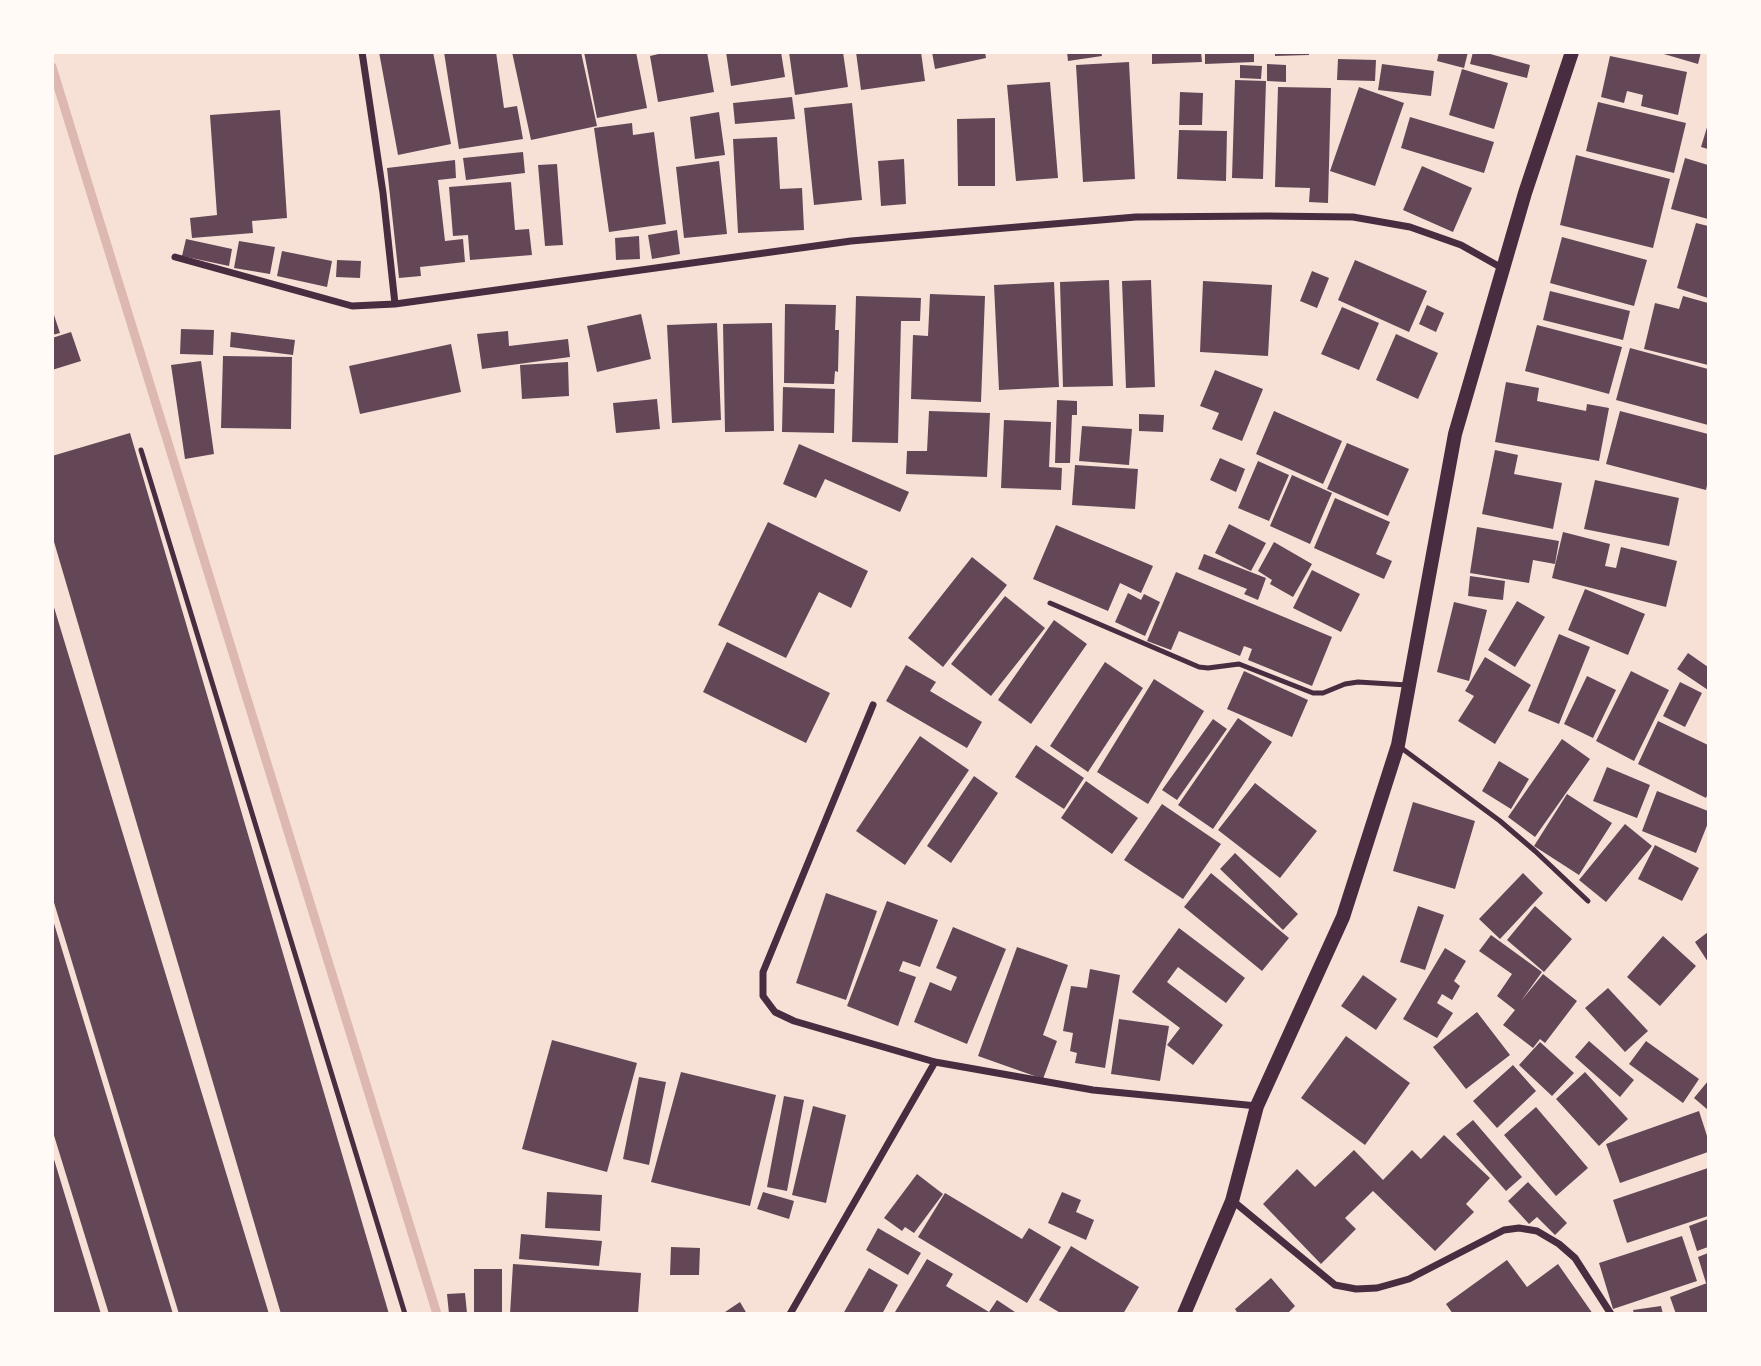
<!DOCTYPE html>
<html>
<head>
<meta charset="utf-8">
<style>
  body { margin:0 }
  #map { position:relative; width:1761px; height:1366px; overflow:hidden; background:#f7e1d7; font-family:"Exo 2",sans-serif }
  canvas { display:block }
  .frame { position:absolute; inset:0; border:54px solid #fffaf5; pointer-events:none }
</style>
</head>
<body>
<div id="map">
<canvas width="1761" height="1366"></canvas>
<div class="frame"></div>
</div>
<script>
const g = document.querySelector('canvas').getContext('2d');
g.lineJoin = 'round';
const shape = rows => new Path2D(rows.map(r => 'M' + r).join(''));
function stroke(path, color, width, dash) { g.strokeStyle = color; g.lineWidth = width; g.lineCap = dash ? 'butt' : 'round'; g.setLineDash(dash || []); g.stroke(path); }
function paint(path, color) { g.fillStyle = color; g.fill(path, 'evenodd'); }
stroke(shape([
  [52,67,437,1314]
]), '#dcb8b0', 9);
paint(shape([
  [379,52,433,52,451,144,398,155],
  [444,52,496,52,504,108,517,106,523,139,459,149],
  [512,52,581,52,597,126,531,140],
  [584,52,636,52,647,108,597,118],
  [667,52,707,52,714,92,658,102,650,56],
  [726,52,781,52,785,77,731,86],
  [789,52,843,52,848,87,795,95],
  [856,52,921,52,925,81,861,90],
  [932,52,985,52,986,58,935,69],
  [1067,52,1101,52,1102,56,1068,61],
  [1152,52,1201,52,1202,62,1152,64],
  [1205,52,1254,52,1254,62,1205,64],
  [1275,52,1309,52,1309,55,1275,56],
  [1439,52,1468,52,1464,68,1437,61],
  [1473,52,1483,52,1530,65,1527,78,1470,64],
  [1657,52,1701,52,1698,64],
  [1610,56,1687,72,1678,115,1641,106,1643,95,1627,91,1624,103,1601,97],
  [1338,59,1376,60,1375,81,1337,80],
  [1129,62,1135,179,1083,182,1076,65],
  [1267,64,1286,65,1286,82,1267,81],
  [1382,64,1434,71,1431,96,1378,90],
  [1240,65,1262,66,1261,79,1240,78],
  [1462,69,1508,83,1494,129,1449,115],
  [1235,80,1266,81,1263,179,1232,178],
  [1050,82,1058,178,1016,181,1007,85],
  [1278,87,1331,88,1328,203,1309,202,1310,188,1275,187],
  [1359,87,1404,103,1375,186,1330,171],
  [1180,92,1203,93,1202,125,1179,125],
  [792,97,795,119,735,124,733,103],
  [1598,102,1686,123,1674,173,1586,151],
  [852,103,862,200,814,205,804,108],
  [280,110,287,218,252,221,253,233,192,238,190,218,217,215,210,115],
  [719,112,725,155,695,159,690,117],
  [1410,117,1494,142,1484,173,1401,148],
  [995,118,995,186,958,186,957,119],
  [632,123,633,135,654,132,666,224,609,232,594,128],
  [1708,124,1708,149,1701,147],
  [1179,130,1227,131,1226,181,1177,179],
  [777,137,780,189,802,188,804,230,738,233,733,139],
  [523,152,525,173,466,180,463,158],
  [1576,155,1670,179,1653,248,1560,225],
  [1685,158,1708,165,1708,219,1671,209],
  [904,159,906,204,881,206,878,161],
  [455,160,456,178,438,180,445,241,463,239,465,262,420,267,421,276,399,278,387,168],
  [719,161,727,234,684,238,676,167],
  [557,164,563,245,545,246,538,165],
  [1422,166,1472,188,1453,232,1403,210],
  [511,182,515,230,529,229,532,255,470,260,468,235,453,236,449,187],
  [1696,223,1708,226,1708,298,1677,288],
  [677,230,680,254,652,259,648,235],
  [639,236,640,259,616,260,615,238],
  [1562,237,1647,260,1634,306,1550,283],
  [186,239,232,249,229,266,182,256],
  [239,241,275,247,270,274,234,268],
  [282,251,332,261,327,287,277,276],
  [337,260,361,261,360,278,336,277],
  [1355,260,1427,291,1409,332,1338,300],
  [1312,271,1329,278,1317,308,1300,301],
  [1109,280,1113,386,1063,387,1060,282],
  [1151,280,1155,387,1126,388,1122,281],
  [1203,281,1272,285,1268,356,1200,352],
  [1054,282,1059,387,999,390,994,285],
  [1550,291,1630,311,1623,340,1543,320],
  [930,294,985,296,981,402,911,399,913,335,928,336],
  [856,296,921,298,920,321,901,321,898,443,852,442],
  [1683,296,1708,303,1708,365,1644,349,1655,303,1679,309],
  [785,304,836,305,835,330,839,330,838,372,835,371,834,384,784,383],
  [1427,305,1444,313,1436,332,1419,324],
  [1342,307,1379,323,1359,370,1321,354],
  [52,309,60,333,52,335],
  [641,314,651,359,597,372,587,326],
  [717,323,721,420,672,423,667,325],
  [772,323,774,431,725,432,723,324],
  [1537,325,1622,347,1609,394,1525,371],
  [181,329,214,330,213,355,180,354],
  [508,331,509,346,568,339,570,357,482,369,477,334],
  [71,332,81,361,52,370,52,338],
  [231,332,295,340,293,355,230,347],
  [1396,334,1438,353,1418,399,1376,380],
  [451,344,461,392,360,414,349,366],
  [1630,348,1708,369,1708,425,1616,400],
  [223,356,292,357,291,429,221,428],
  [201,361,214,454,185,459,171,365],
  [568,362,569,396,522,399,520,365],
  [1215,370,1263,389,1242,441,1212,429,1219,413,1200,406],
  [1506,382,1539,388,1537,401,1586,411,1587,404,1609,408,1599,461,1495,442],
  [783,387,835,389,834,433,782,432],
  [657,399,660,429,616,433,613,403],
  [1057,400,1077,401,1077,415,1072,415,1070,463,1055,463],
  [929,411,990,413,987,477,906,474,907,451,927,451],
  [1274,411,1342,441,1323,484,1256,454],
  [1620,411,1708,434,1708,481,1706,490,1606,464],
  [1139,414,1164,415,1163,432,1139,431],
  [1004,420,1051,422,1049,467,1062,468,1061,490,1001,488],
  [1082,426,1132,429,1129,465,1079,461],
  [130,433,389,1314,281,1314,52,535,52,456],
  [1347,443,1409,469,1388,516,1327,489],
  [799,444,909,492,900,512,825,479,816,498,783,484],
  [1495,450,1518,455,1514,474,1562,483,1553,529,1482,514],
  [1220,458,1245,469,1236,492,1210,480],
  [1258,461,1289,475,1269,521,1238,508],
  [1075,465,1138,469,1135,509,1072,505],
  [1292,475,1332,493,1310,544,1270,526],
  [1595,480,1679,498,1669,546,1584,529],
  [1335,498,1390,522,1376,554,1392,561,1384,579,1314,548],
  [768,522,868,571,851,608,819,592,786,658,718,625],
  [1229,524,1266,543,1251,571,1215,553],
  [1056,525,1153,566,1141,593,1120,583,1108,611,1033,579],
  [1477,527,1559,541,1555,564,1533,560,1529,583,1470,573],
  [1563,532,1610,544,1605,566,1616,568,1621,547,1677,561,1666,607,1552,578],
  [1274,542,1312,564,1293,597,1270,584,1272,580,1258,571],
  [1204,554,1266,578,1258,600,1244,594,1247,589,1198,569],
  [972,557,1007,585,943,667,908,638],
  [1312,570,1360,594,1341,632,1293,608],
  [1176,572,1332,637,1312,686,1248,660,1252,649,1244,646,1240,656,1179,631,1171,650,1147,641],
  [1470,576,1505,581,1503,600,1468,596],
  [1585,589,1645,614,1628,655,1568,630],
  [1128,593,1141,600,1144,594,1160,602,1145,636,1115,622],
  [1005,596,1045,628,991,696,951,664],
  [1517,601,1545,617,1515,667,1488,650],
  [1454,602,1487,610,1469,681,1437,672],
  [52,604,53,604,269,1314,179,1314,52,896],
  [1054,620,1087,644,1031,724,998,700],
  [1559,634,1590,647,1559,724,1528,711],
  [727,642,830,693,806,743,703,692],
  [1688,653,1708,667,1708,690,1677,669],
  [1485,657,1531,685,1495,744,1458,721,1474,696,1465,691],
  [1105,662,1143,688,1088,772,1050,746],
  [906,665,936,682,930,691,982,722,967,748,886,701],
  [1244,671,1308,700,1292,737,1227,709],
  [1631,671,1669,690,1634,761,1596,741],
  [1587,676,1616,690,1593,738,1564,724],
  [1154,679,1204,711,1148,804,1097,772],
  [1680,682,1702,693,1685,727,1663,716],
  [1238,718,1272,742,1213,829,1178,805],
  [1213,719,1227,729,1177,800,1162,790],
  [1658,721,1708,745,1708,793,1706,798,1638,764],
  [920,736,969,770,905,865,856,831],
  [1562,739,1590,759,1535,837,1508,817],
  [1036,745,1084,778,1064,809,1015,777],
  [1499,761,1529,779,1511,809,1482,791],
  [1607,767,1650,785,1637,818,1593,801],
  [974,776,998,793,951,863,927,846],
  [1086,781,1138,818,1112,854,1061,818],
  [1255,783,1317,831,1280,878,1218,830],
  [1657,791,1708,811,1708,823,1696,853,1642,831],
  [1567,794,1612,823,1579,875,1534,846],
  [1413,802,1475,821,1455,889,1393,871],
  [1162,804,1221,844,1183,899,1124,860],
  [1625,824,1652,846,1606,902,1579,880],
  [1655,845,1699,868,1682,901,1638,879],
  [1235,853,1298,914,1283,930,1220,869],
  [1211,873,1289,938,1262,971,1184,907],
  [1523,873,1543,893,1500,939,1479,919],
  [826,893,877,911,846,1000,796,983],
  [887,901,938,920,920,967,903,961,899,971,916,977,898,1026,847,1006],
  [1418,906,1444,915,1425,970,1400,962],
  [1535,906,1572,939,1544,972,1507,940],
  [53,920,173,1314,109,1314,52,1129],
  [953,927,1006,949,967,1044,914,1022,930,982,951,991,957,977,936,968],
  [1179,928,1245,978,1226,1003,1178,967,1167,982,1223,1025,1193,1065,1167,1045,1180,1028,1132,992],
  [1708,932,1708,962,1695,942],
  [1491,935,1542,972,1521,1001,1543,974,1577,1001,1545,1043,1540,1039,1533,1048,1503,1025,1515,1010,1497,996,1512,974,1479,951],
  [1663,936,1696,966,1660,1006,1627,977],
  [1017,947,1068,965,1043,1035,1057,1041,1043,1079,978,1056],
  [1445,948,1466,961,1454,981,1460,986,1452,1000,1442,994,1437,1003,1453,1013,1437,1038,1403,1019],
  [1090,969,1120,975,1105,1068,1075,1063,1077,1053,1070,1051,1073,1033,1063,1031,1071,986,1087,988],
  [1363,975,1397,999,1376,1030,1341,1006],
  [1608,988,1648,1031,1625,1052,1585,1008],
  [1477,1012,1510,1055,1466,1089,1433,1047],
  [1119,1019,1169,1026,1160,1081,1111,1074],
  [1346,1036,1410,1083,1365,1145,1301,1098],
  [552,1040,637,1063,607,1172,522,1149],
  [1589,1041,1634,1080,1620,1097,1575,1057],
  [1646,1041,1699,1079,1683,1103,1629,1064],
  [1540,1042,1574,1073,1552,1096,1519,1065],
  [1513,1065,1536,1091,1497,1128,1473,1101],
  [681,1072,776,1095,750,1206,651,1182],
  [1585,1072,1628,1119,1599,1146,1556,1099],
  [639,1077,666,1082,649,1165,623,1159],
  [1708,1081,1708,1110,1694,1098],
  [784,1096,804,1100,787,1191,767,1187],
  [813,1106,846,1115,826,1203,792,1195],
  [1536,1107,1588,1168,1556,1196,1504,1135],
  [1699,1111,1708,1139,1708,1152,1620,1183,1606,1144],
  [1473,1120,1522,1177,1506,1191,1456,1134],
  [1444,1135,1490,1178,1466,1204,1474,1212,1435,1251,1373,1191,1345,1218,1356,1229,1321,1264,1263,1204,1297,1169,1315,1187,1354,1150,1383,1180,1412,1150,1421,1159],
  [52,1156,53,1156,101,1314,52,1314],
  [1708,1168,1708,1216,1627,1243,1613,1200],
  [917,1174,943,1194,914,1233,905,1227,902,1231,884,1218],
  [1528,1182,1567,1223,1555,1235,1537,1217,1529,1224,1508,1201],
  [547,1192,602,1195,600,1231,545,1228],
  [763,1192,794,1201,789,1219,757,1209],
  [1062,1192,1081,1200,1076,1212,1094,1220,1086,1240,1048,1223],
  [945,1193,1022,1239,1029,1228,1061,1247,1027,1303,918,1237],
  [1708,1219,1708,1247,1697,1251,1689,1226],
  [878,1228,921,1253,908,1275,866,1250],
  [521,1234,602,1241,599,1266,519,1259],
  [1682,1236,1697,1281,1613,1309,1599,1263],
  [1071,1246,1139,1287,1123,1314,1062,1314,1039,1300],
  [671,1247,700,1248,699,1275,670,1275],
  [1708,1253,1708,1283,1706,1283,1698,1257],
  [927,1259,953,1274,946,1286,989,1312,997,1300,1018,1314,898,1314,895,1312],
  [1507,1260,1527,1287,1558,1264,1593,1314,1453,1314,1446,1304],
  [513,1264,641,1273,638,1314,510,1314],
  [869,1268,898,1285,882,1314,843,1314],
  [474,1269,502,1269,502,1314,474,1314],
  [1271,1278,1295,1306,1287,1314,1238,1314,1235,1309],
  [1707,1283,1708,1314,1676,1314,1670,1297],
  [465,1293,467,1313,449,1314,447,1294],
  [740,1302,747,1314,722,1314],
  [1661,1306,1663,1314,1634,1314,1633,1310]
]), '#644757');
stroke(shape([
  [141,450,405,1314],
  [1050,603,1199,667,1208,668,1239,664,1313,693,1323,693,1345,684,1358,682,1407,685],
  [1400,747,1500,821,1535,851,1588,901]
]), '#4a2c40', 5);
stroke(shape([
  [362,52,383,193,395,304],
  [175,257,352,306,395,304,851,241,1136,217,1267,216,1353,217,1410,227,1461,245,1502,268],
  [873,705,763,972,763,996,775,1012,794,1021,935,1062,1093,1090,1257,1106],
  [1233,1201,1335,1285,1356,1289,1377,1288,1409,1279,1504,1230,1519,1228,1537,1231,1559,1244,1575,1258,1611,1314],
  [790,1314,935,1062]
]), '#4a2c40', 7);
stroke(shape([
  [1184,1314,1232,1201,1257,1106,1343,917,1398,745,1455,434,1525,193,1572,52]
]), '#4a2c40', 14);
</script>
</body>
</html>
